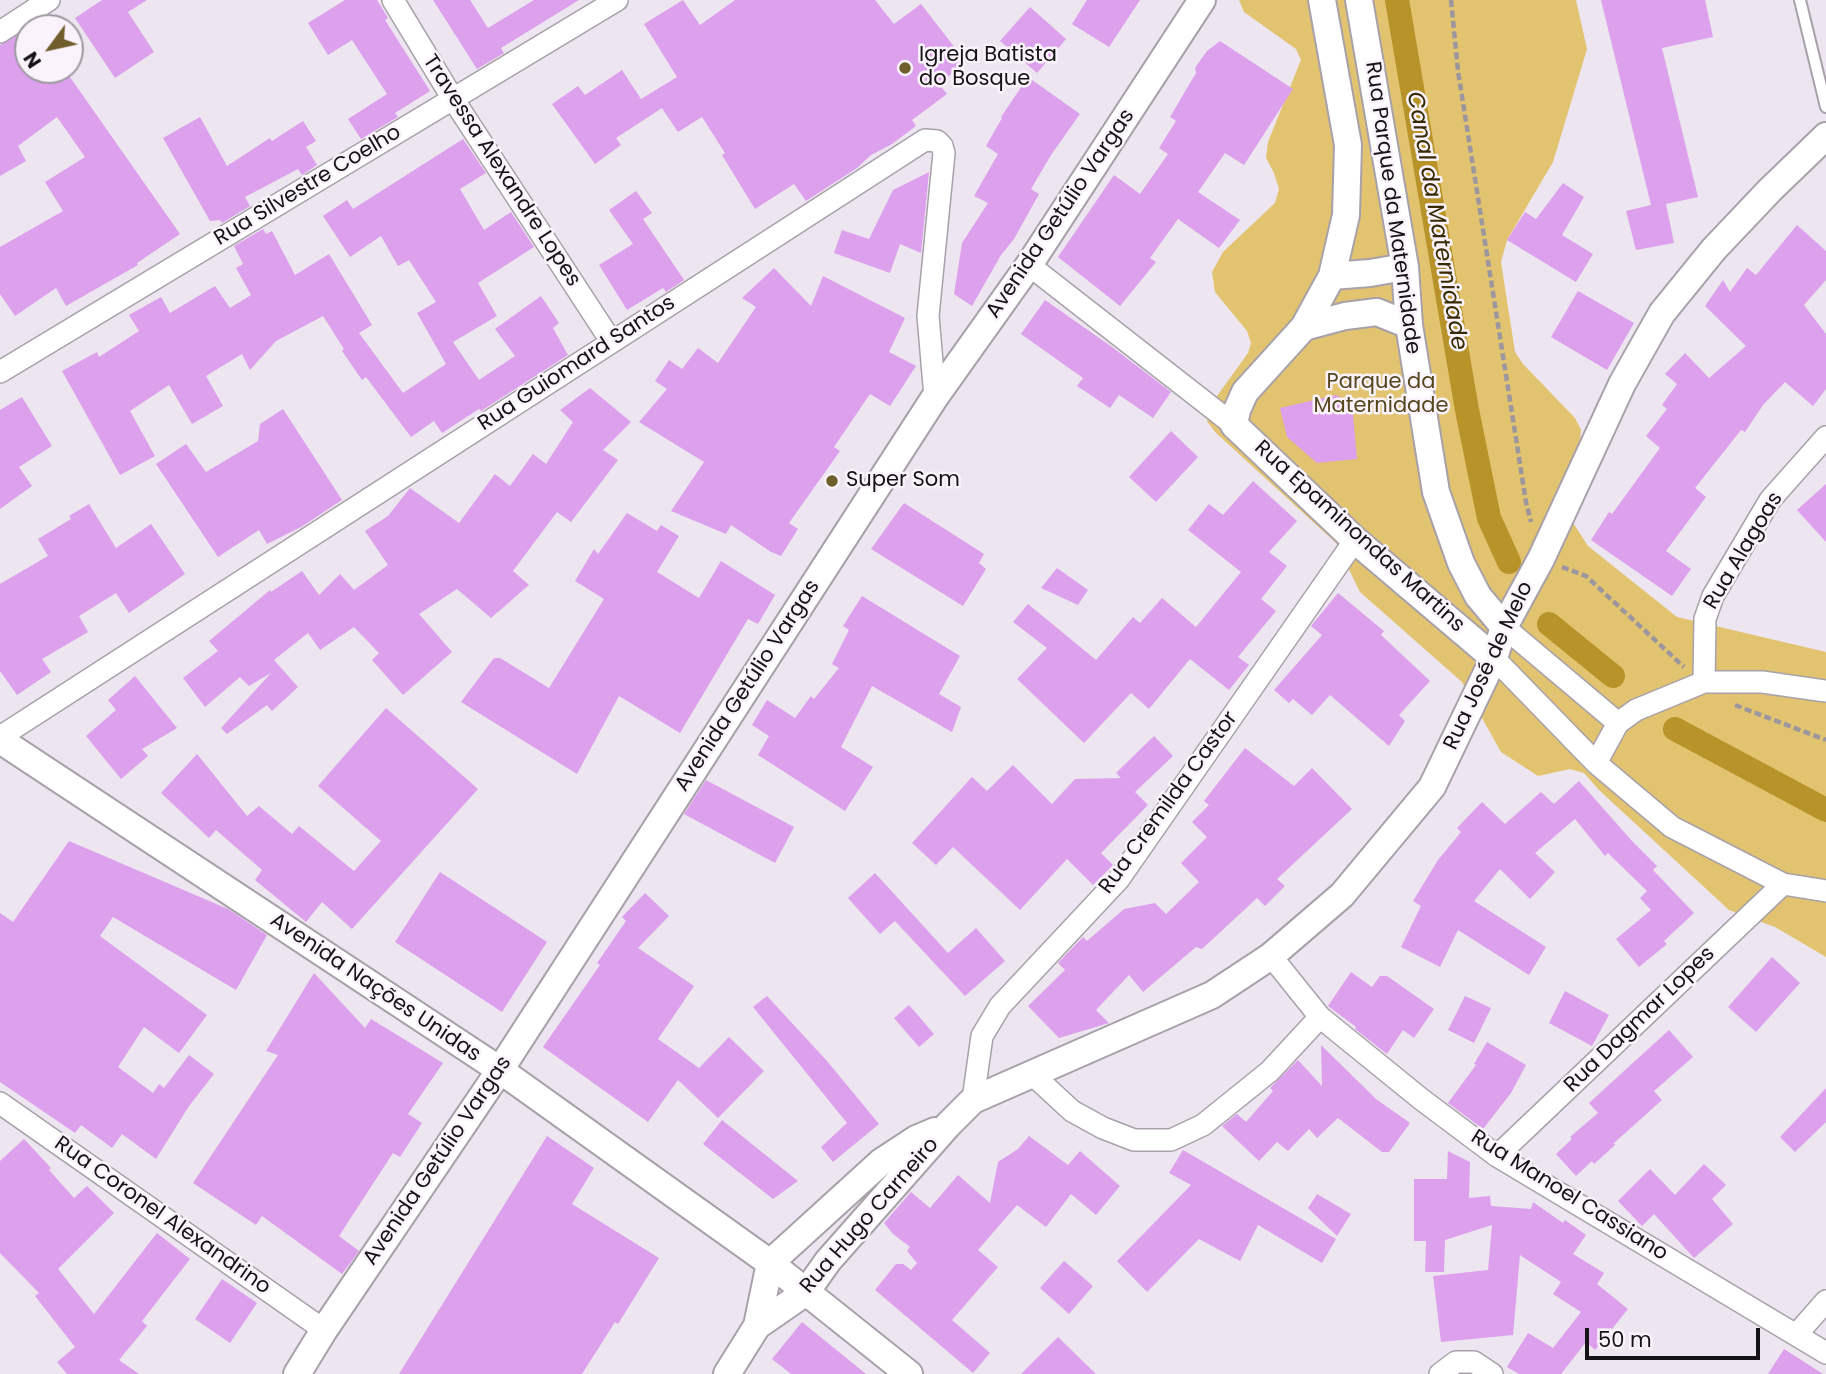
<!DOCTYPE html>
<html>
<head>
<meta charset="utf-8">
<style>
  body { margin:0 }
  #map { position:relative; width:1826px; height:1374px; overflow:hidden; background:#ede5ef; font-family:Poppins,sans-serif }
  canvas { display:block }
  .north { position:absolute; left:14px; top:14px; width:70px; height:70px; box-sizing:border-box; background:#faf3fc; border:2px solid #9e99a0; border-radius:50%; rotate:237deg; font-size:19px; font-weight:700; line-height:28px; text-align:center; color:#151316 }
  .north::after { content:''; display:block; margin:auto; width:24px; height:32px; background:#705d2c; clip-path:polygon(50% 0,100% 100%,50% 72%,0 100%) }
  .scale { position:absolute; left:1585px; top:1328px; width:175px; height:32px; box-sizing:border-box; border:4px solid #151316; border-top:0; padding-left:9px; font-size:21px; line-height:24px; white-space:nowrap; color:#151316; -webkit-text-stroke:5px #faf3fc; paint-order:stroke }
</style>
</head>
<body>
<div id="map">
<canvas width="1826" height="1374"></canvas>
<div class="north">N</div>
<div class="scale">50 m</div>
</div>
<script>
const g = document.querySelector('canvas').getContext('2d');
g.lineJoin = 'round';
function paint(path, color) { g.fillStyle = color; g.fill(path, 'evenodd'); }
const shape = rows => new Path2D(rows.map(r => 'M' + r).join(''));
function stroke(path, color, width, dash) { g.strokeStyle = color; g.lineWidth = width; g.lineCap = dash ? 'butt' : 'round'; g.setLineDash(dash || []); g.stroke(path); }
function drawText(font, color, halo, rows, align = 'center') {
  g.font = font + ' Poppins,sans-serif'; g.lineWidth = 5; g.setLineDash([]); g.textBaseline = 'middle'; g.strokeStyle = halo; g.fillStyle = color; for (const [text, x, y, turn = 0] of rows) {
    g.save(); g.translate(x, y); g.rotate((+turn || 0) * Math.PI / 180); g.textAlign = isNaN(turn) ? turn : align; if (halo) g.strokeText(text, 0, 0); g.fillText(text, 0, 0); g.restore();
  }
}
paint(shape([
  [1239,0,1576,0,1587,49,1553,162,1507,240,1501,262,1515,352,1523,364,1575,418,1581,430,1580,441,1560,491,1559,501,1588,546,1677,617,1826,652,1826,957,1775,927,1729,910,1600,791,1584,773,1570,769,1538,776,1501,752,1462,682,1360,592,1336,543,1215,432,1207,421,1207,410,1248,353,1251,343,1247,331,1215,292,1212,272,1223,252,1275,203,1279,189,1274,173,1266,158,1268,142,1301,60,1296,49,1244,12]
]), '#e2c36f');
stroke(shape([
  [1397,0,1467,410,1489,518,1509,562],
  [1549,624,1613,676],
  [1675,729,1826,810]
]), '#b79329', 24);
paint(shape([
  [102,0,147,0,128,12,154,52,115,78,75,18],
  [345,0,377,0,388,18,385,20,430,91,395,113,398,117,361,139,348,119,387,94,352,40,328,55,308,23],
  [433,0,470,0,488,28,534,0,579,0,501,48,504,53,477,69],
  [683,0,700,25,735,0,875,0,894,24,921,4,966,62,939,84,947,94,912,120,916,126,892,144,871,155,857,168,806,201,794,184,755,209,722,155,725,153,702,117,678,132,662,108,616,138,621,145,595,164,552,104,578,86,585,95,622,70,641,99,677,77,644,24],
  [1087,0,1140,0,1109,47,1072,24],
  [1601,0,1705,0,1713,37,1662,48,1698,197,1666,204,1674,243,1636,250,1626,211,1651,205],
  [1030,7,1066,39,1037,73,1000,41],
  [28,29,28,70,65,70,180,234,137,263,138,265,66,306,56,288,15,316,0,294,0,247,63,211,45,182,85,157,57,117,18,146,26,161,0,176,0,45],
  [1220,41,1293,89,1244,165,1225,153,1198,192,1240,220,1219,248,1178,219,1150,258,1156,262,1120,306,1058,257,1114,175,1140,194,1168,154,1159,148,1176,121,1170,117,1196,73,1195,68,1207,51],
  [1028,77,1080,114,1051,155,1031,189,1039,194,1014,239,1001,255,972,306,954,294,962,243,988,203,974,196,998,154,986,146,1002,118,1001,117],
  [200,117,227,166,270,138,272,141,303,121,316,141,306,147,317,165,302,175,298,169,245,197,250,206,222,223,220,220,210,221,163,138],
  [463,139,486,173,460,189,484,230,511,212,534,247,478,283,497,316,453,342,479,380,515,356,495,329,541,296,559,323,553,328,568,355,481,411,479,409,442,433,434,421,411,437,366,377,362,380,342,351,344,349,323,316,276,341,250,370,242,354,206,376,223,406,192,424,169,385,130,411,155,456,120,475,62,371,97,352,99,357,139,331,129,315,161,297,170,313,215,286,230,308,251,295,236,268,243,264,234,246,263,229,266,234,272,231,295,275,329,254,372,325,359,333,403,393,446,364,417,313,436,302,409,260,398,266,381,236,350,257,323,216,347,200,353,209],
  [929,172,921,253,900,244,890,273,834,253,842,230,869,239,893,190],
  [1563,183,1584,197,1562,235,1593,254,1576,282,1507,240,1525,212,1536,219],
  [636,191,652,213,643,219,684,280,666,292,663,288,627,310,599,265,633,244,609,210],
  [1797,225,1826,251,1826,280,1804,305,1826,334,1826,389,1813,406,1785,382,1763,405,1745,432,1741,430,1695,488,1706,497,1666,551,1691,569,1672,596,1591,540,1609,512,1612,514,1660,448,1646,436,1667,409,1662,405,1677,384,1665,374,1685,353,1709,378,1746,346,1705,306,1723,280,1730,292,1747,268,1756,275],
  [774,268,811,306,823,276,905,318,889,352,916,366,890,406,870,394,834,447,840,451,789,523,798,529,781,556,771,552,731,525,726,534,671,511,704,462,639,422,667,389,655,381,669,360,682,369,698,348,718,363,756,307,742,298],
  [1578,291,1634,323,1607,370,1551,337],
  [1045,300,1112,347,1171,392,1153,418,1119,395,1110,408,1077,386,1083,378,1021,334],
  [590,388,631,422,603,450,618,460,571,522,557,512,513,571,529,585,491,618,457,589,419,614,452,652,403,695,372,660,379,653,354,627,320,650,308,633,274,660,298,687,272,711,267,705,227,734,221,728,271,673,249,686,240,677,205,707,183,678,218,651,209,641,270,590,271,592,302,571,319,595,340,574,354,590,388,565,365,531,388,516,410,488,459,523,495,474,510,486,533,454,546,464,573,422,560,410],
  [1336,395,1352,404,1357,459,1317,463,1287,437,1280,408],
  [22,397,52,446,19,467,32,486,0,509,0,410],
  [283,409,342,500,301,527,267,544,259,530,218,557,156,464,186,444,206,472,258,441,260,424],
  [1171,431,1198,457,1156,502,1129,477],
  [1253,481,1297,521,1269,552,1287,566,1261,599,1276,611,1238,657,1249,665,1229,690,1190,659,1149,709,1131,693,1084,743,1017,679,1047,648,1013,622,1028,604,1096,660,1133,617,1140,623,1162,598,1196,627,1241,572,1188,530,1209,504,1223,515],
  [1826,484,1826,542,1797,510],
  [904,503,984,554,979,563,986,569,963,606,871,549],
  [89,504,116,548,151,524,185,574,129,613,116,593,79,616,88,632,42,659,51,672,17,695,0,671,0,584,48,556,38,539,71,519,69,516],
  [627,513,657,531,661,525,679,536,657,572,699,598,721,561,775,595,758,624,748,619,680,733,619,696,577,774,461,702,494,658,500,658,549,688,604,599,575,581,594,549,598,554],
  [1057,568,1088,590,1078,605,1041,588],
  [1338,593,1384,631,1381,635,1430,681,1399,715,1405,721,1389,746,1330,695,1312,715,1293,699,1289,703,1274,690,1322,635,1311,626],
  [862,596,960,656,939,694,961,707,952,732,872,686,841,747,873,767,845,811,758,755,769,736,752,725,767,700,795,718,811,696,814,699,839,668,832,664,849,630,843,626],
  [135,676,177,728,142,749,148,756,121,779,86,736,116,710,108,700],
  [386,708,478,789,352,929,322,902,306,922,255,880,262,870,216,830,209,838,161,793,197,754,247,816,259,806,292,834,299,826,354,871,381,841,318,786],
  [1154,736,1173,756,1135,792,1148,805,1101,853,1113,865,1093,885,1067,859,1020,910,953,847,936,865,912,843,972,777,987,791,1013,765,1052,804,1075,779,1121,778,1116,773],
  [1245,748,1294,786,1312,768,1352,809,1277,879,1285,886,1265,906,1257,898,1202,949,1196,947,1143,992,1129,975,1096,1010,1109,1023,1059,1038,1028,1006,1065,970,1058,963,1083,937,1087,941,1124,909,1155,903,1166,914,1199,882,1181,863,1207,837,1192,822,1209,805,1204,801],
  [706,780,794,827,775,863,684,814],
  [1579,781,1632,841,1657,866,1653,870,1694,913,1664,941,1667,944,1639,967,1616,939,1651,910,1640,898,1647,891,1608,853,1605,856,1575,819,1535,853,1555,872,1530,899,1500,869,1474,901,1546,947,1529,975,1458,930,1440,967,1401,947,1421,906,1413,901,1438,860,1461,832,1457,828,1482,802,1505,824,1541,792,1554,804],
  [69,841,228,909,267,935,236,990,113,917,100,936,207,1015,179,1053,144,1027,118,1067,153,1093,159,1084,164,1088,189,1055,214,1074,189,1106,156,1159,122,1134,112,1148,81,1125,75,1133,0,1082,0,913,13,922],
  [440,872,547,942,502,1012,395,942],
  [875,873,948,953,976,928,1005,961,965,996,895,921,880,934,848,898],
  [645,893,669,916,638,948,694,986,658,1039,699,1068,729,1037,764,1071,718,1118,678,1080,648,1122,543,1047,600,965,597,963,626,921,622,917],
  [1772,957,1800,983,1756,1032,1728,1007],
  [1351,972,1372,987,1380,976,1387,976,1434,1009,1414,1038,1403,1030,1387,1054,1355,1029,1356,1027,1328,1006],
  [314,973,365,1028,371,1019,443,1063,408,1114,422,1123,400,1157,393,1153,339,1236,359,1251,342,1274,262,1216,256,1225,193,1183,278,1055,266,1051],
  [1565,991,1609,1015,1592,1046,1549,1023],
  [767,996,827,1061,879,1124,833,1162,821,1147,847,1123,753,1007],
  [1465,996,1491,1008,1474,1043,1448,1030],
  [909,1005,934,1034,919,1047,894,1018],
  [1669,1030,1693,1057,1654,1091,1662,1100,1614,1143,1615,1145,1594,1164,1592,1161,1576,1176,1556,1154,1572,1139,1570,1137,1598,1113,1589,1103],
  [1487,1042,1526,1065,1511,1093,1483,1129,1448,1103,1476,1065,1474,1064],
  [1321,1045,1376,1099,1410,1123,1389,1152,1382,1152,1338,1118,1317,1138,1309,1129,1288,1151,1277,1142,1259,1161,1222,1126,1237,1114,1246,1122,1273,1091,1270,1088,1298,1060,1322,1086],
  [1826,1088,1826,1122,1795,1152,1780,1137],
  [722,1120,798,1181,773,1199,703,1144],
  [547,1136,594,1168,572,1204,659,1258,618,1324,615,1322,582,1374,399,1374],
  [1029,1136,1068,1165,1080,1151,1120,1186,1096,1215,1071,1194,1046,1227,1017,1205,978,1250,998,1267,952,1320,990,1353,973,1373,875,1290,896,1264,903,1264,911,1270,917,1263,907,1251,910,1247,893,1234,884,1223,911,1192,930,1208,958,1175,990,1203,998,1162,1018,1149],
  [24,1139,51,1168,49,1170,74,1198,87,1186,114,1213,58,1269,94,1314,157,1233,190,1259,142,1321,147,1326,119,1360,139,1374,67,1374,57,1362,75,1347,35,1296,39,1293,0,1253,0,1161],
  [1183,1150,1336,1239,1322,1263,1258,1225,1240,1261,1199,1239,1147,1292,1117,1261,1191,1185,1169,1173],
  [1448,1151,1470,1162,1469,1198,1490,1196,1491,1206,1531,1209,1533,1202,1563,1223,1565,1220,1586,1235,1573,1254,1604,1273,1597,1284,1628,1309,1595,1350,1586,1342,1561,1374,1519,1374,1507,1367,1528,1333,1553,1348,1581,1312,1553,1294,1561,1282,1520,1255,1513,1335,1441,1342,1433,1276,1488,1270,1492,1225,1445,1240,1444,1272,1425,1272,1426,1241,1414,1241,1414,1179,1447,1179],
  [1704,1164,1726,1185,1712,1199,1733,1224,1694,1258,1654,1214,1642,1226,1618,1201,1650,1169,1675,1195],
  [1317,1194,1351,1214,1337,1236,1308,1208],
  [1064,1261,1093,1286,1069,1314,1040,1288],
  [222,1279,257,1303,230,1343,195,1319],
  [802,1322,866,1374,791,1374,772,1359],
  [1058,1337,1096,1374,1021,1374],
  [1784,1349,1823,1374,1768,1374]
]), '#dca0ed');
const service = shape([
  [1800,0,1826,107]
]);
const minor = shape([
  [393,0,453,99,611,341],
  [0,32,49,0],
  [1029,265,1234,425],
  [0,372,617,0],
  [1504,627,1618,723,1636,710,1704,682,1762,682,1826,691],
  [1494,658,1596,763,1672,827,1783,884,1826,891],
  [1704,682,1705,619,1713,596,1770,500,1826,437],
  [0,737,925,140,937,141,942,146,944,153,928,316,935,397],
  [1596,763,1618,723],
  [1271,956,1320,1017,1421,1099,1497,1156,1826,1353],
  [1032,1074,1072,1111,1103,1128,1134,1140,1171,1140,1203,1125,1270,1071,1320,1017],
  [973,1100,982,1036,1000,1006,1119,879,1355,540],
  [0,1103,324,1330],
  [1497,1156,1783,884],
  [1797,1334,1826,1301],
  [1440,1374,1456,1362,1474,1362,1492,1374]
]);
const tertiary = shape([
  [1322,0,1348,145,1346,215,1332,276,1304,327,1245,392,1237,410,1234,425,1355,540,1494,658],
  [1359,0,1405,267,1409,325,1436,492,1461,563,1478,596,1504,627],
  [1332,276,1370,273,1405,267],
  [1304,327,1345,316,1377,312,1409,325],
  [0,740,500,1070,770,1263,909,1374],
  [757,1326,806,1292,828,1261,948,1125,973,1100,1212,995,1271,956,1342,895,1432,787,1494,658,1504,627,1541,559,1622,384,1662,313,1714,249,1770,190,1826,136],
  [297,1374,324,1330,500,1070,935,397,1029,265,1202,0],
  [727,1374,757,1326,770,1263,881,1162,916,1139,935,1131]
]);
stroke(service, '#a8a1aa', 14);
stroke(minor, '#a8a1aa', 24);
stroke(tertiary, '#a8a1aa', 30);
stroke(shape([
  [1451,0,1458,71,1526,502,1531,522],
  [1562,567,1586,576,1684,667],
  [1735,705,1826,740]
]), '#9c969e', 4.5, [7, 3.5]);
stroke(service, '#fff', 10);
stroke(minor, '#fff', 21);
stroke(tertiary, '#fff', 26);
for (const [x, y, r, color] of [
  [905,68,7,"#705d2c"],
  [832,481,7,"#705d2c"]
]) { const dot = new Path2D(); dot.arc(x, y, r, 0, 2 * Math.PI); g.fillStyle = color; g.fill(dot); stroke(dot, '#faf3fc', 2.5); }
drawText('21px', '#151316', '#faf3fc', [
  ["Igreja Batista",919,56],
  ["do Bosque",919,80],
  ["Super Som",846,481]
], 'left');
drawText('21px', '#151316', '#faf3fc', [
  ["Travessa Alexandre Lopes",501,171,57],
  ["Rua Silvestre Coelho",308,186,-31],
  ["Rua Parque da Maternidade",1392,208,82],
  ["Avenida Getúlio Vargas",1061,214,-56],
  ["Rua Guiomard Santos",577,364,-33],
  ["Rua Epaminondas Martins",1359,537,42],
  ["Rua Alagoas",1744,551,-59],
  ["Rua José de Melo",1489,666,-65],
  ["Avenida Getúlio Vargas",748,686,-57],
  ["Rua Cremilda Castor",1169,803,-54],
  ["Avenida Nações Unidas",375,988,34],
  ["Rua Dagmar Lopes",1640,1020,-44],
  ["Avenida Getúlio Vargas",438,1161,-56],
  ["Rua Manoel Cassiano",1569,1196,32],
  ["Rua Coronel Alexandrino",162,1216,35],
  ["Rua Hugo Carneiro",870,1216,-49]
]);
drawText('21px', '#56461d', '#faf3fc', [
  ["Parque da",1381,383],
  ["Maternidade",1381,407]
]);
drawText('italic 23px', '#382a00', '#faf3fc', [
  ["Canal da Maternidade",1436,221,80]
]);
</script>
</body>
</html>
